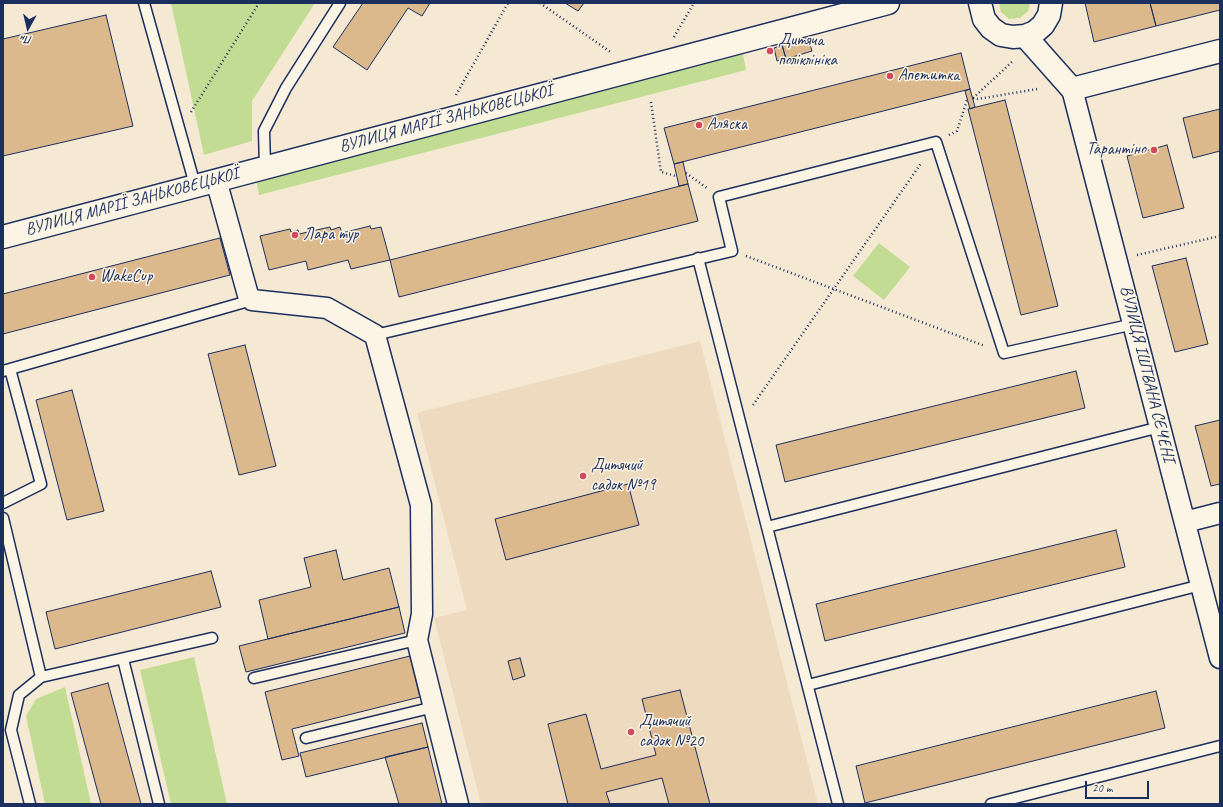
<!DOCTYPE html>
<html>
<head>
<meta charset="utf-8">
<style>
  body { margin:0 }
  #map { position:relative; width:1223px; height:807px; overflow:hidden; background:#f6e9d3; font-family:Caveat,sans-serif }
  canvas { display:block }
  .frame { position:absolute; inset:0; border:4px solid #1b2f5e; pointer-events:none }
  .north { position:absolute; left:8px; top:8px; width:40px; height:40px; -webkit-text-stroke:3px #fcf5e5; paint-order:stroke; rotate:188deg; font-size:11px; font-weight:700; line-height:16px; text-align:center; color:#1b2f5e }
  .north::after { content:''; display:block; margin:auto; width:14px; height:18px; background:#1b2f5e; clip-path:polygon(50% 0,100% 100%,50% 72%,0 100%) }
  .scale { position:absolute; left:1085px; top:781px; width:64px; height:18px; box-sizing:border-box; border:2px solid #1b2f5e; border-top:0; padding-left:5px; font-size:12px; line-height:14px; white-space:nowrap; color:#1b2f5e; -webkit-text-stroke:3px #fcf5e5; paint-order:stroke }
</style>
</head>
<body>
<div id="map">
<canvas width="1223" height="807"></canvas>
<div class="frame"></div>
<div class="north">Пн</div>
<div class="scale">20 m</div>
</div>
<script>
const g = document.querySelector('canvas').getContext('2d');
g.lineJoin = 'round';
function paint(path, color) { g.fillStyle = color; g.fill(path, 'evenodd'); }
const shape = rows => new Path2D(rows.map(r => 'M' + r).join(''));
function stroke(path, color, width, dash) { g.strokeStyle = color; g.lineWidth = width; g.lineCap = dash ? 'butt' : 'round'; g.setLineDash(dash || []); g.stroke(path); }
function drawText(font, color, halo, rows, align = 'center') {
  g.font = font + ' Caveat,sans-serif'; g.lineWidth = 3; g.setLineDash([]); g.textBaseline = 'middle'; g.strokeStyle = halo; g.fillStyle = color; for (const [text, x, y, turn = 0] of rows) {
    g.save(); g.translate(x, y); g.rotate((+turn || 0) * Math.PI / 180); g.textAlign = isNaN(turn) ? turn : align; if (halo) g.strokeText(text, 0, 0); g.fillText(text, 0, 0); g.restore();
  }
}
paint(shape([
  [700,341,818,804,481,804,434,618,467,610,417,413]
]), '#eedabe');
paint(shape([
  [171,3,315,3,252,101,252,141,204,155],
  [999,3,1030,3,1028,11,1020,18,1009,19,1001,12],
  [743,54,746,70,259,195,256,180],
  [879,243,910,267,884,300,853,276],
  [194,657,227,804,171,804,140,670],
  [65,687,91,804,45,804,26,716,36,699]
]), '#c2dd93');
const building = shape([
  [363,3,430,3,422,16,408,8,367,70,333,47,363,3],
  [565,3,584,3,578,11,565,3],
  [1085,3,1150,3,1156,26,1094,42,1085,3],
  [1150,3,1220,3,1220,10,1156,26,1150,3],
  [106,15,133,126,3,156,3,39,106,15],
  [808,38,812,51,786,59,782,45,808,38],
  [782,45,786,59,777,61,774,48,782,45],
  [961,53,970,89,674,164,664,128,961,53],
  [970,89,975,107,970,109,965,91,970,89],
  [1005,100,1058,306,1021,315,968,109,1005,100],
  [1220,109,1220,151,1193,158,1183,118,1220,109],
  [1167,145,1184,208,1143,218,1127,156,1167,145],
  [683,162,688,184,679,186,674,164,683,162],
  [688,184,698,221,399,297,390,260,688,184],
  [370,226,371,229,381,227,390,260,351,269,348,260,308,270,306,261,269,270,260,236,290,229,291,232,298,230,299,234,330,227,331,230,340,227,342,233,370,226],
  [220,238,230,275,3,334,3,294,220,238],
  [1186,258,1208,344,1175,352,1152,266,1186,258],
  [245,345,276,466,239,475,208,354,245,345],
  [1076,371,1085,408,785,482,776,445,1076,371],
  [72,390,104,511,67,520,36,400,72,390],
  [1220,420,1220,484,1211,486,1195,426,1220,420],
  [628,484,639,525,506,560,495,519,628,484],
  [1116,530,1125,567,825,641,816,604,1116,530],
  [336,550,343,580,389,568,399,607,268,639,259,600,311,587,304,558,336,550],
  [211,571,221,607,55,649,46,612,211,571],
  [399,607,405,633,246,672,239,646,399,607],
  [410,656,420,697,292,729,299,756,282,760,265,692,410,656],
  [520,658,525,676,513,680,508,661,520,658],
  [108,683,141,804,101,804,71,693,108,683],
  [680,690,710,804,669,804,662,778,606,792,610,804,568,804,548,724,586,714,601,769,656,755,642,699,680,690],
  [1156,691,1165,728,865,803,856,766,1156,691],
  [422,723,428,747,306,777,300,753,422,723],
  [428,747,442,804,399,804,385,757,428,747]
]);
paint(building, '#dcb88d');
stroke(building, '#1b2f5e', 1);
const lane = shape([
  [144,3,195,185],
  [265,166,264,131,286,88,340,3],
  [698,258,838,804],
  [375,335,732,251,719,197,936,142,1004,353,1134,324],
  [3,371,252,300],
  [3,503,41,484,10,369],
  [3,518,41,677],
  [767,527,1160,427],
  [123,659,159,804],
  [254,678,417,640],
  [808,685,1201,585],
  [306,738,434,707],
  [30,804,11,730,19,695,41,677,212,638],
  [991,804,1220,746]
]);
const street = shape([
  [1072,89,1220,658],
  [216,180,248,295,252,300,327,308,375,335,421,505,422,614,417,640,458,804],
  [1185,522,1220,513]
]);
const secondary = shape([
  [980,3,984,19,991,28,1001,35,1013,37,1025,36,1035,32,1043,25,1049,15,1051,3],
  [1025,36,1072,89,1220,51],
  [3,237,888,3]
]);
stroke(lane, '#1b2f5e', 13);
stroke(street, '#1b2f5e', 23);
stroke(secondary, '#1b2f5e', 25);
stroke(shape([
  [540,3,612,53],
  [674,37,694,3],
  [456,95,508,3],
  [973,98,978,99,1037,89],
  [973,98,1014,60],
  [651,102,661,172,676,176],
  [191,112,259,3],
  [949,135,957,131,967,100],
  [686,173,707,188],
  [1137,255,1220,236],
  [746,256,985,346],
  [753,405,922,162]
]), '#1b2f5e', 2.5, [1, 3]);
stroke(lane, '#fcf5e5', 10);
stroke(street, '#fcf5e5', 20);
stroke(secondary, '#fcf5e5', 22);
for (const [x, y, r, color] of [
  [770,51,4,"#d1495b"],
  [890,76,4,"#d1495b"],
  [699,125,4,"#d1495b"],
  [1154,150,4,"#d1495b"],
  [295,235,4,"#d1495b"],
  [92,277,4,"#d1495b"],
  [583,476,4,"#d1495b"],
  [631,732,4,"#d1495b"]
]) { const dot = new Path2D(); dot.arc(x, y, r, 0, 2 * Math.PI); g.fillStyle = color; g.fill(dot); stroke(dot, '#fcf5e5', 1.5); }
drawText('17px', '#1b2f5e', '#fcf5e5', [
  ["Дитяча",778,41],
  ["поліклініка",778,61],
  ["Апетитка",898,76],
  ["Аляска",707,125],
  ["Тарантіно",1146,150,"right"],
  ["Лара тур",303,235],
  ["WakeCup",100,277],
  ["Дитячий",591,466],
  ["садок №19",591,486],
  ["Дитячий",639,722],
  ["садок №20",639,742]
], 'left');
drawText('17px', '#1b2f5e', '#fcf5e5', [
  ["ВУЛИЦЯ МАРІЇ ЗАНЬКОВЕЦЬКОЇ",446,119,-15],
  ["ВУЛИЦЯ МАРІЇ ЗАНЬКОВЕЦЬКОЇ",132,202,-15],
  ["ВУЛИЦЯ ІШТВАНА СЕЧЕНІ",1147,374,76]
]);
</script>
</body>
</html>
